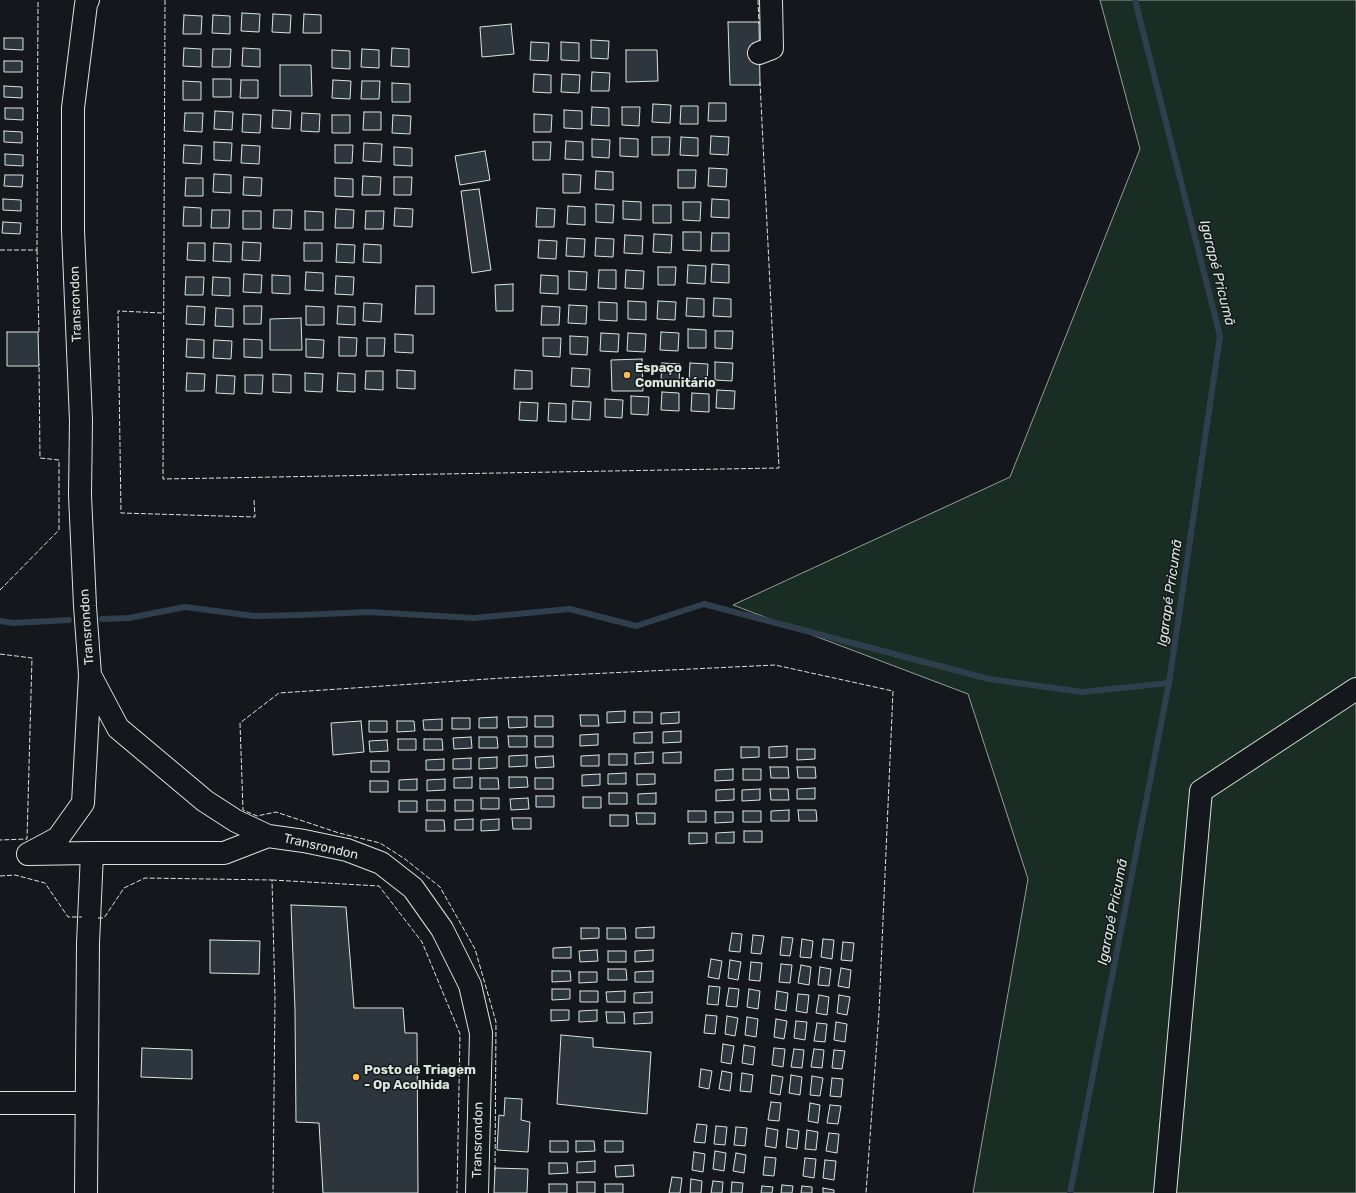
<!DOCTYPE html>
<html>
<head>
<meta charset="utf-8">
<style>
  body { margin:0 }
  canvas { display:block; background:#14181c }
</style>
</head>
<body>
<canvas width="1356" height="1193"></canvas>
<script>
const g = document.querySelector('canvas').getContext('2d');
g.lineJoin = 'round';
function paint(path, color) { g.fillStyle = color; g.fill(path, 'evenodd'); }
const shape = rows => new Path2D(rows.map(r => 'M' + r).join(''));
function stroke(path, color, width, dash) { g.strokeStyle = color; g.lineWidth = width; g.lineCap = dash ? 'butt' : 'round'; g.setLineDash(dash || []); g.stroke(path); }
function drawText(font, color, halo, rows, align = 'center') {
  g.font = font + ' Rubik,sans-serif'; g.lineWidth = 3; g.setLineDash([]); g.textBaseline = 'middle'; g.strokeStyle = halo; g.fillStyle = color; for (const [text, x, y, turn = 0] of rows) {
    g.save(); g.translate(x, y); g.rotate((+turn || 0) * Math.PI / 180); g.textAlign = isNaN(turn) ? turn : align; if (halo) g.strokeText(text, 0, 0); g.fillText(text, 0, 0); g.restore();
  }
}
const green = shape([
  [1100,0,1356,0,1356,1193,973,1193,1028,879,968,694,733,605,1010,477,1140,149,1100,0]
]);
paint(green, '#1a2d24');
stroke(green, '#939e99', 1);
stroke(shape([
  [102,619,129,618,185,607,254,616,301,615,369,612,474,618,570,609,636,626,704,604,989,679,1082,692,1169,683],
  [0,621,13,623,69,620],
  [1070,1193,1169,683,1220,336,1135,0]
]), '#2f3f4d', 6);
const building = shape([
  [242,13,260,14,259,32,241,31,242,13],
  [273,14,291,15,290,33,272,32,273,14],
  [304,14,321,15,321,33,303,33,304,14],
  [184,15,202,16,201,34,183,34,184,15],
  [213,15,230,16,230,34,212,33,213,15],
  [728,22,759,22,760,85,730,85,728,22],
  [511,24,514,54,482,57,480,27,511,24],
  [4,38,23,38,23,50,4,49,4,38],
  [591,40,609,41,608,59,591,58,591,40],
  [531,42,549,43,548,61,530,60,531,42],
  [561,42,579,43,579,61,561,60,561,42],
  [184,48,201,49,201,67,183,66,184,48],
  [243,48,260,49,260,67,242,66,243,48],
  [392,48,409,49,409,67,391,66,392,48],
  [213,49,231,49,230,67,212,67,213,49],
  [362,49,379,50,379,68,361,67,362,49],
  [332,50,350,51,350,69,332,68,332,50],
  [626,50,657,50,658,81,626,82,626,50],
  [4,61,22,61,22,72,4,72,4,61],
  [280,65,311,65,312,96,280,96,280,65],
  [592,72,610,73,609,91,591,91,592,72],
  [534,74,551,75,551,93,533,92,534,74],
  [562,74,580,75,579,93,561,92,562,74],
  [213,79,231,79,231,97,213,97,213,79],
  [241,80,258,80,258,98,240,98,241,80],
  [333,80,351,81,350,99,332,98,333,80],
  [183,81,201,82,201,100,183,100,183,81],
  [362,81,380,81,379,99,361,99,362,81],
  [392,83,410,84,410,102,392,102,392,83],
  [4,86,22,87,22,98,4,97,4,86],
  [709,103,726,103,726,121,708,121,709,103],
  [653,104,671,105,670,123,652,122,653,104],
  [681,106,698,106,698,124,680,124,681,106],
  [592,107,609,108,609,126,591,125,592,107],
  [622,107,640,107,639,126,622,125,622,107],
  [5,108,23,108,23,120,5,119,5,108],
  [273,110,291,111,290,129,272,128,273,110],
  [564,110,582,111,582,129,564,128,564,110],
  [215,111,233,112,232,130,214,129,215,111],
  [364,112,381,112,381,130,363,130,364,112],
  [185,113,203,113,202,132,184,131,185,113],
  [302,113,320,114,319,132,301,131,302,113],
  [243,114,261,115,260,133,242,132,243,114],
  [534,114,552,115,551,132,534,132,534,114],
  [332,115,350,115,350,133,332,133,332,115],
  [393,115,411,116,410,134,392,133,393,115],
  [4,131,22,132,22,143,4,142,4,131],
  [711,136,729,137,728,155,710,154,711,136],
  [652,137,670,137,669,155,652,155,652,137],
  [681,137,698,138,698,156,680,155,681,137],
  [620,138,638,139,638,157,620,156,620,138],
  [592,139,610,140,609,158,592,157,592,139],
  [566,141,583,142,583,160,565,159,566,141],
  [214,142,232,143,231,161,214,160,214,142],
  [533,142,551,142,550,160,533,160,533,142],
  [364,143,382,144,381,162,363,161,364,143],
  [184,145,202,146,201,164,183,163,184,145],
  [242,145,260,146,259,164,241,163,242,145],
  [335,145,353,145,352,163,335,163,335,145],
  [394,147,412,148,412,166,394,165,394,147],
  [485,151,490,180,460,185,455,156,485,151],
  [5,154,23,155,23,166,5,165,5,154],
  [709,168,727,169,726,187,708,186,709,168],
  [678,170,696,170,695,188,678,188,678,170],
  [596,171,613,172,613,190,595,189,596,171],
  [214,174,231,175,231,193,213,192,214,174],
  [563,174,581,175,580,193,563,193,563,174],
  [5,175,23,175,22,187,4,186,5,175],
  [363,176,381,177,380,195,362,195,363,176],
  [244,177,262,178,261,196,243,195,244,177],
  [394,177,412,177,411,195,394,195,394,177],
  [186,178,203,178,203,196,185,196,186,178],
  [335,178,353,179,353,197,335,196,335,178],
  [479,189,491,270,472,273,461,191,479,189],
  [3,199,21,200,21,211,3,210,3,199],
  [712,199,729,200,729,218,711,217,712,199],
  [623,201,641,202,641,220,623,219,623,201],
  [683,202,701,202,700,221,683,220,683,202],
  [596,204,614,205,613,223,596,222,596,204],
  [653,205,671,205,671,223,653,223,653,205],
  [568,206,585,207,585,225,567,224,568,206],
  [184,207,201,208,201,226,183,226,184,207],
  [395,208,413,209,412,227,394,226,395,208],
  [537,208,555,209,554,227,536,227,537,208],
  [336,209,354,210,353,228,335,228,336,209],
  [212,210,230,210,229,228,211,228,212,210],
  [274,210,292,210,291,229,273,228,274,210],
  [243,211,261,211,261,229,243,229,243,211],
  [305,211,323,212,323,230,305,230,305,211],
  [366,211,384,211,383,229,365,229,366,211],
  [3,222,21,223,20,234,2,233,3,222],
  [683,232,701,232,701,251,683,250,683,232],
  [712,233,729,233,729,251,711,251,712,233],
  [654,234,672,235,671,253,653,252,654,234],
  [625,235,643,236,642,254,624,253,625,235],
  [567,238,585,239,584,257,566,256,567,238],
  [596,238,614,239,613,257,595,256,596,238],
  [539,240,557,241,556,259,538,258,539,240],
  [243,242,261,243,260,261,242,260,243,242],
  [188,243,205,243,205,261,187,260,188,243],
  [214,243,231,244,231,262,213,261,214,243],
  [304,243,322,243,322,261,304,261,304,243],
  [337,244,355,245,354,263,336,262,337,244],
  [364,244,381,245,381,263,363,262,364,244],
  [712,264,729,265,729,283,711,282,712,264],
  [688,265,706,266,705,284,687,283,688,265],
  [658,267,676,267,675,285,658,285,658,267],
  [599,270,616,270,616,289,598,288,599,270],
  [626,270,644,271,643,289,625,288,626,270],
  [569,271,587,272,586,290,569,289,569,271],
  [306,272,323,273,323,291,305,290,306,272],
  [244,274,262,275,261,293,243,292,244,274],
  [272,275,290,276,290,294,272,293,272,275],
  [541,275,558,276,558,294,540,293,541,275],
  [336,276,354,277,353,295,335,294,336,276],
  [186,277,204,277,203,295,185,295,186,277],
  [213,277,230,278,230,296,212,295,213,277],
  [513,284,513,311,496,311,495,285,513,284],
  [416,286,434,286,434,314,415,314,416,286],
  [687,298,704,299,704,317,686,316,687,298],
  [714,298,731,299,731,317,713,316,714,298],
  [628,301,646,302,646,320,628,319,628,301],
  [658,301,676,302,675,320,657,319,658,301],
  [599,302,617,303,617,321,599,320,599,302],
  [364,303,382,304,381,322,363,321,364,303],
  [569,305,587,306,586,324,568,323,569,305],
  [187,306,205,307,204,325,186,324,187,306],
  [244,306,262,306,261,324,244,324,244,306],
  [306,306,324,307,324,325,306,325,306,306],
  [338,306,355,307,355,325,337,324,338,306],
  [542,306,560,307,559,325,541,325,542,306],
  [216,308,233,309,233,327,215,326,216,308],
  [301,318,302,350,270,350,270,319,301,318],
  [688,329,706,330,706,348,688,348,688,329],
  [715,331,733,331,732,349,715,348,715,331],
  [7,332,38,332,39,366,7,366,7,332],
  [661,332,679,333,678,351,660,350,661,332],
  [601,333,619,334,618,352,600,351,601,333],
  [628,333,646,334,645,352,627,351,628,333],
  [395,334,413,335,413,353,395,352,395,334],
  [570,336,588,337,587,355,570,354,570,336],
  [339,337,357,338,356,356,339,356,339,337],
  [367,338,385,338,384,356,367,356,367,338],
  [543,338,561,338,560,357,543,356,543,338],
  [187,339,204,340,204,358,186,357,187,339],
  [244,339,262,340,262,358,244,357,244,339],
  [306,339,324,340,323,358,306,357,306,339],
  [214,340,232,341,231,359,213,358,214,340],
  [642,359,643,391,612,391,611,360,642,359],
  [715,362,733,363,732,381,715,380,715,362],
  [662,363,680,364,679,382,661,381,662,363],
  [690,363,708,364,707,382,689,381,690,363],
  [572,368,590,369,589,387,571,386,572,368],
  [397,370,415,371,415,389,397,388,397,370],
  [515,370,532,371,532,389,514,389,515,370],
  [366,371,383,371,383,390,365,389,366,371],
  [187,373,205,374,204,391,186,391,187,373],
  [305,373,323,374,322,392,305,391,305,373],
  [338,373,355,374,355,392,337,391,338,373],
  [273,374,291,375,291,393,273,392,273,374],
  [217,375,235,376,234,394,216,393,217,375],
  [245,375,263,375,262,394,245,393,245,375],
  [717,390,735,391,734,409,716,408,717,390],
  [662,392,679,393,679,411,661,410,662,392],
  [692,393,709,394,709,412,691,411,692,393],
  [631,396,649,397,648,415,631,414,631,396],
  [605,399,623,400,622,418,605,417,605,399],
  [573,401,591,402,590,420,572,419,573,401],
  [520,402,538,403,537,421,519,420,520,402],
  [549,403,566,404,566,422,548,421,549,403],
  [625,711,625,722,607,723,607,712,625,711],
  [634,712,652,712,652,723,634,723,634,712],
  [679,712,679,723,661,724,661,713,679,712],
  [580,715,598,715,599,726,581,726,580,715],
  [535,716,553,716,553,727,535,727,535,716],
  [497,717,497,728,479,728,479,718,497,717],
  [508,717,527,717,527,727,509,728,508,717],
  [452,718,470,718,470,729,452,729,452,718],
  [442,719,442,730,424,730,423,720,442,719],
  [361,721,364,752,333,755,331,723,361,721],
  [369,721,387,721,387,732,369,732,369,721],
  [397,721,414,721,415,731,397,732,397,721],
  [681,731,681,742,663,743,663,732,681,731],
  [652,732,652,743,634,743,634,733,652,732],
  [598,734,598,745,580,746,580,735,598,734],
  [508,736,527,736,527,747,509,747,508,736],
  [535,736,553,736,553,747,535,747,535,736],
  [471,737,472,748,454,749,453,738,471,737],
  [479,737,497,737,498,748,479,748,479,737],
  [398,739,416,739,416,750,398,750,398,739],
  [424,739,442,739,443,750,424,750,424,739],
  [387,740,388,751,370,752,369,741,387,740],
  [787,746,787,757,769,758,769,747,787,746],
  [741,747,759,747,759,757,741,758,741,747],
  [797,749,815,749,815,759,797,760,797,749],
  [653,752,653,763,635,764,635,753,653,752],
  [681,752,681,763,663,763,663,753,681,752],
  [609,754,627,754,627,765,609,765,609,754],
  [527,755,527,766,509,767,509,756,527,755],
  [599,755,599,766,581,766,581,756,599,755],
  [553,756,554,767,536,768,535,757,553,756],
  [497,757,497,768,479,769,479,758,497,757],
  [471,758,471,769,453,769,453,759,471,758],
  [444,759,444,770,426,770,426,760,444,759],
  [371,761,389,761,389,772,371,772,371,761],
  [770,767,788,767,789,778,771,778,770,767],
  [797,767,815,767,816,778,798,778,797,767],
  [733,769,733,780,715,781,715,770,733,769],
  [743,769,761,769,761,780,743,780,743,769],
  [626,773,626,784,608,784,608,774,626,773],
  [600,774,600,785,582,786,582,775,600,774],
  [637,774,655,774,655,784,637,785,637,774],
  [472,777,472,788,454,788,454,778,472,777],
  [509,777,527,777,528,787,509,788,509,777],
  [480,778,498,778,499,789,480,789,480,778],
  [535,778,553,778,553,789,535,789,535,778],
  [417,779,417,790,399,790,399,780,417,779],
  [445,779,445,790,427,791,427,780,445,779],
  [370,781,388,781,388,792,370,792,370,781],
  [815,788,815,799,797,799,797,789,815,788],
  [734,789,734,800,716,801,716,790,734,789],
  [760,789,760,800,742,801,742,790,760,789],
  [770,789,788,789,789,800,771,800,770,789],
  [609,793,627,793,627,804,609,804,609,793],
  [656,793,656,804,638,804,638,794,656,793],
  [536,796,554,796,554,807,536,807,536,796],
  [583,797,601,797,601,808,583,808,583,797],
  [481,798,499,798,499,809,481,809,481,798],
  [528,798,529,809,511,810,510,799,528,798],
  [427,800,445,800,445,811,427,811,427,800],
  [455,800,473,800,473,811,455,811,455,800],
  [399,801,417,801,417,812,399,812,399,801],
  [789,810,789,821,771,821,771,811,789,810],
  [798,810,816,810,817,821,799,821,798,810],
  [688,811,706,811,706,822,688,822,688,811],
  [743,811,761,811,761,822,743,822,743,811],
  [715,812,733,812,733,822,715,823,715,812],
  [636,813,655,813,655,824,637,824,636,813],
  [610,815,628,815,628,826,610,826,610,815],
  [512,818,531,818,531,829,513,829,512,818],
  [473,819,473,830,455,830,455,820,473,819],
  [499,819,499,830,481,831,481,820,499,819],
  [426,820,444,820,445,831,426,831,426,820],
  [744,831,762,831,762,842,744,842,744,831],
  [734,832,734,843,716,843,716,833,734,832],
  [689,833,707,833,707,843,689,844,689,833],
  [291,905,346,907,354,1008,403,1008,405,1033,417,1033,418,1193,323,1193,319,1123,296,1122,295,1010,291,905],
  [654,927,654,938,636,938,636,928,654,927],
  [581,928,599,928,599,938,581,939,581,928],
  [607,928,625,928,626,939,607,939,607,928],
  [732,933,742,934,740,952,729,951,732,933],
  [753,935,764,936,761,954,751,953,753,935],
  [782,937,793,938,790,956,780,955,782,937],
  [802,939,813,941,811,958,800,957,802,939],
  [823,939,834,940,832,959,821,957,823,939],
  [210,940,260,941,259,974,210,973,210,940],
  [843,942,854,943,852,961,841,960,843,942],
  [571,947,571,958,553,958,553,948,571,947],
  [597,950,598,961,580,962,579,951,597,950],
  [653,950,653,961,635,962,635,951,653,950],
  [608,951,626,951,626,962,608,962,608,951],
  [711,959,722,961,719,979,708,977,711,959],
  [730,960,741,962,738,980,728,978,730,960],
  [751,962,762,963,760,981,749,980,751,962],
  [781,964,792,965,790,983,779,982,781,964],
  [801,965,811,967,809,985,798,983,801,965],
  [820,967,831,969,829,986,818,985,820,967],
  [841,968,851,970,849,988,838,986,841,968],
  [608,969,626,969,627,980,608,980,608,969],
  [552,971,570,971,571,981,552,982,552,971],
  [653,971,653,982,635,982,635,972,653,971],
  [579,972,597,972,597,982,579,983,579,972],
  [709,986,720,987,718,1005,707,1004,709,986],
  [729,988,739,989,737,1007,726,1006,729,988],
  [552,989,570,989,570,999,552,1000,552,989],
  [749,989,760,991,758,1009,747,1007,749,989],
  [580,991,598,991,598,1002,580,1002,580,991],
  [625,991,625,1002,607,1002,606,992,625,991],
  [777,991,788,993,786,1011,775,1009,777,991],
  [652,992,652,1003,634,1003,634,993,652,992],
  [798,994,809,995,807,1013,796,1011,798,994],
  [819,995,829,997,827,1015,816,1013,819,995],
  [839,995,850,997,847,1015,837,1013,839,995],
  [551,1010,569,1010,569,1020,551,1021,551,1010],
  [597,1010,597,1021,579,1022,579,1011,597,1010],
  [606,1012,624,1012,625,1023,607,1023,606,1012],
  [652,1012,652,1023,634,1024,634,1013,652,1012],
  [706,1015,717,1016,715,1034,704,1033,706,1015],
  [727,1016,738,1018,735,1036,725,1034,727,1016],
  [747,1017,758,1019,756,1037,745,1035,747,1017],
  [776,1019,787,1021,784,1039,774,1037,776,1019],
  [796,1021,807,1022,805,1040,794,1038,796,1021],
  [836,1022,847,1024,845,1042,834,1040,836,1022],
  [817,1023,827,1024,825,1042,814,1041,817,1023],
  [561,1035,593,1038,593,1047,651,1052,647,1114,557,1104,561,1035],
  [723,1044,734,1046,731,1064,721,1062,723,1044],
  [744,1045,755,1047,753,1065,742,1063,744,1045],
  [142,1048,192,1050,192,1079,141,1077,142,1048],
  [774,1048,785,1049,783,1067,772,1065,774,1048],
  [794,1049,804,1050,802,1068,791,1067,794,1049],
  [814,1049,824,1050,822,1068,811,1067,814,1049],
  [834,1050,845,1051,842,1069,832,1068,834,1050],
  [701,1069,712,1071,709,1089,699,1087,701,1069],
  [722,1071,732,1073,730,1091,719,1089,722,1071],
  [742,1073,753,1075,751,1092,740,1091,742,1073],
  [772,1075,783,1077,780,1095,770,1093,772,1075],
  [791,1075,802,1077,800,1095,789,1093,791,1075],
  [812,1076,823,1078,820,1096,810,1095,812,1076],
  [832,1078,843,1079,841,1097,830,1096,832,1078],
  [505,1098,522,1099,521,1120,530,1122,528,1152,497,1150,499,1115,504,1116,505,1098],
  [771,1102,781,1103,779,1121,768,1120,771,1102],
  [810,1103,820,1105,818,1123,808,1121,810,1103],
  [830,1105,841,1106,838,1124,827,1123,830,1105],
  [697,1124,707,1125,705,1143,694,1142,697,1124],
  [716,1126,727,1127,725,1145,714,1144,716,1126],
  [736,1127,747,1128,745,1146,734,1145,736,1127],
  [767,1128,778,1130,776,1148,765,1146,767,1128],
  [788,1129,799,1131,797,1149,786,1147,788,1129],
  [807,1130,818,1132,816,1150,805,1149,807,1130],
  [829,1133,839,1134,837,1153,826,1151,829,1133],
  [550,1141,568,1141,568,1152,550,1152,550,1141],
  [576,1141,594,1141,595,1151,576,1152,576,1141],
  [605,1141,623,1141,623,1152,605,1152,605,1141],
  [715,1151,726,1153,724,1171,713,1169,715,1151],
  [694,1152,705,1154,703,1172,692,1170,694,1152],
  [736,1153,746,1155,744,1173,733,1171,736,1153],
  [765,1157,776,1158,774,1176,763,1175,765,1157],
  [805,1158,816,1159,814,1178,803,1176,805,1158],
  [825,1160,836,1161,834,1180,823,1178,825,1160],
  [595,1161,595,1172,577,1173,577,1162,595,1161],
  [549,1163,567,1163,568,1173,549,1174,549,1163],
  [633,1165,634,1176,616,1177,615,1166,633,1165],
  [495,1168,528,1169,527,1193,494,1193,495,1168],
  [672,1177,682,1178,680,1193,669,1193,672,1177],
  [691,1179,702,1181,701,1193,690,1193,691,1179],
  [713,1181,723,1182,722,1193,711,1193,713,1181],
  [577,1182,595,1182,595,1193,577,1193,577,1182],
  [732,1182,743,1183,742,1193,731,1193,732,1182],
  [549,1184,567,1184,567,1193,549,1193,549,1184],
  [605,1184,623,1184,623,1193,605,1193,605,1184],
  [782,1185,793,1186,792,1193,781,1193,782,1185],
  [762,1186,773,1187,772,1193,761,1193,762,1186],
  [802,1186,812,1187,812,1193,801,1193,802,1186],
  [823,1188,834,1190,834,1193,823,1193,823,1188]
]);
paint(building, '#2c363c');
stroke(building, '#d8e6dc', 1);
const minor = shape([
  [88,0,86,4,73,108,73,230,81,421,80,495,85,606,90,675,118,728,205,801,236,821,268,836,304,841,347,850,381,863,413,888,442,929,470,985,481,1033,477,1193],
  [759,53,772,48,771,0],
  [90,675,83,803,58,838,28,854,92,853,224,853,268,836],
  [0,1103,87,1103],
  [86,1193,88,943,92,853],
  [1165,1193,1201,791,1356,689]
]);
stroke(minor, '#d8e6dc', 24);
stroke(minor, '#14181c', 22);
stroke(shape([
  [165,0,163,479,779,468,760,82],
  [758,0,759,24],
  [0,250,37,250,38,0],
  [37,250,39,334],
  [162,313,118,311,121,513,255,517,254,500],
  [0,590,59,530,59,460,40,458,39,364],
  [0,654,32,658,27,839,0,840],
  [0,876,15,875,45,883,68,917,82,917],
  [272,880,379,886,422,942,460,1034,457,1193],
  [98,918,104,918,124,888,145,878,272,880,275,997,273,1193],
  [495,1170,496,1022,475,949,440,887,405,859,380,843,339,833,276,812,257,816,243,810,240,723,279,693,503,678,775,665,893,691,879,1012,866,1193]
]), '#d8e6dc', 1, [5, 2]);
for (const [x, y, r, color] of [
  [627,375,4,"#ffb74d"],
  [356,1077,4,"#ffb74d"]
]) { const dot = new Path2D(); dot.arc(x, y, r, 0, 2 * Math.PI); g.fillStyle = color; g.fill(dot); stroke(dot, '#14181c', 1.5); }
drawText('13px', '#d8e6dc', '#14181c', [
  ["Transrondon",76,304,-92],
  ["Transrondon",87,627,-94],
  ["Transrondon",321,847,13],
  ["Transrondon",478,1140,-89]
]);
drawText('bold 13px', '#d8e6dc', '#14181c', [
  ["Espaço",635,368],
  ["Comunitário",635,383],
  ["Posto de Triagem",364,1070],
  ["- Op Acolhida",364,1085]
], 'left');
drawText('italic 14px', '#d8e6dc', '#14181c', [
  ["Igarapé Pricumã",1217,273,76],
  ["Igarapé Pricumã",1170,593,-82],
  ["Igarapé Pricumã",1113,912,-79]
]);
</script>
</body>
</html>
